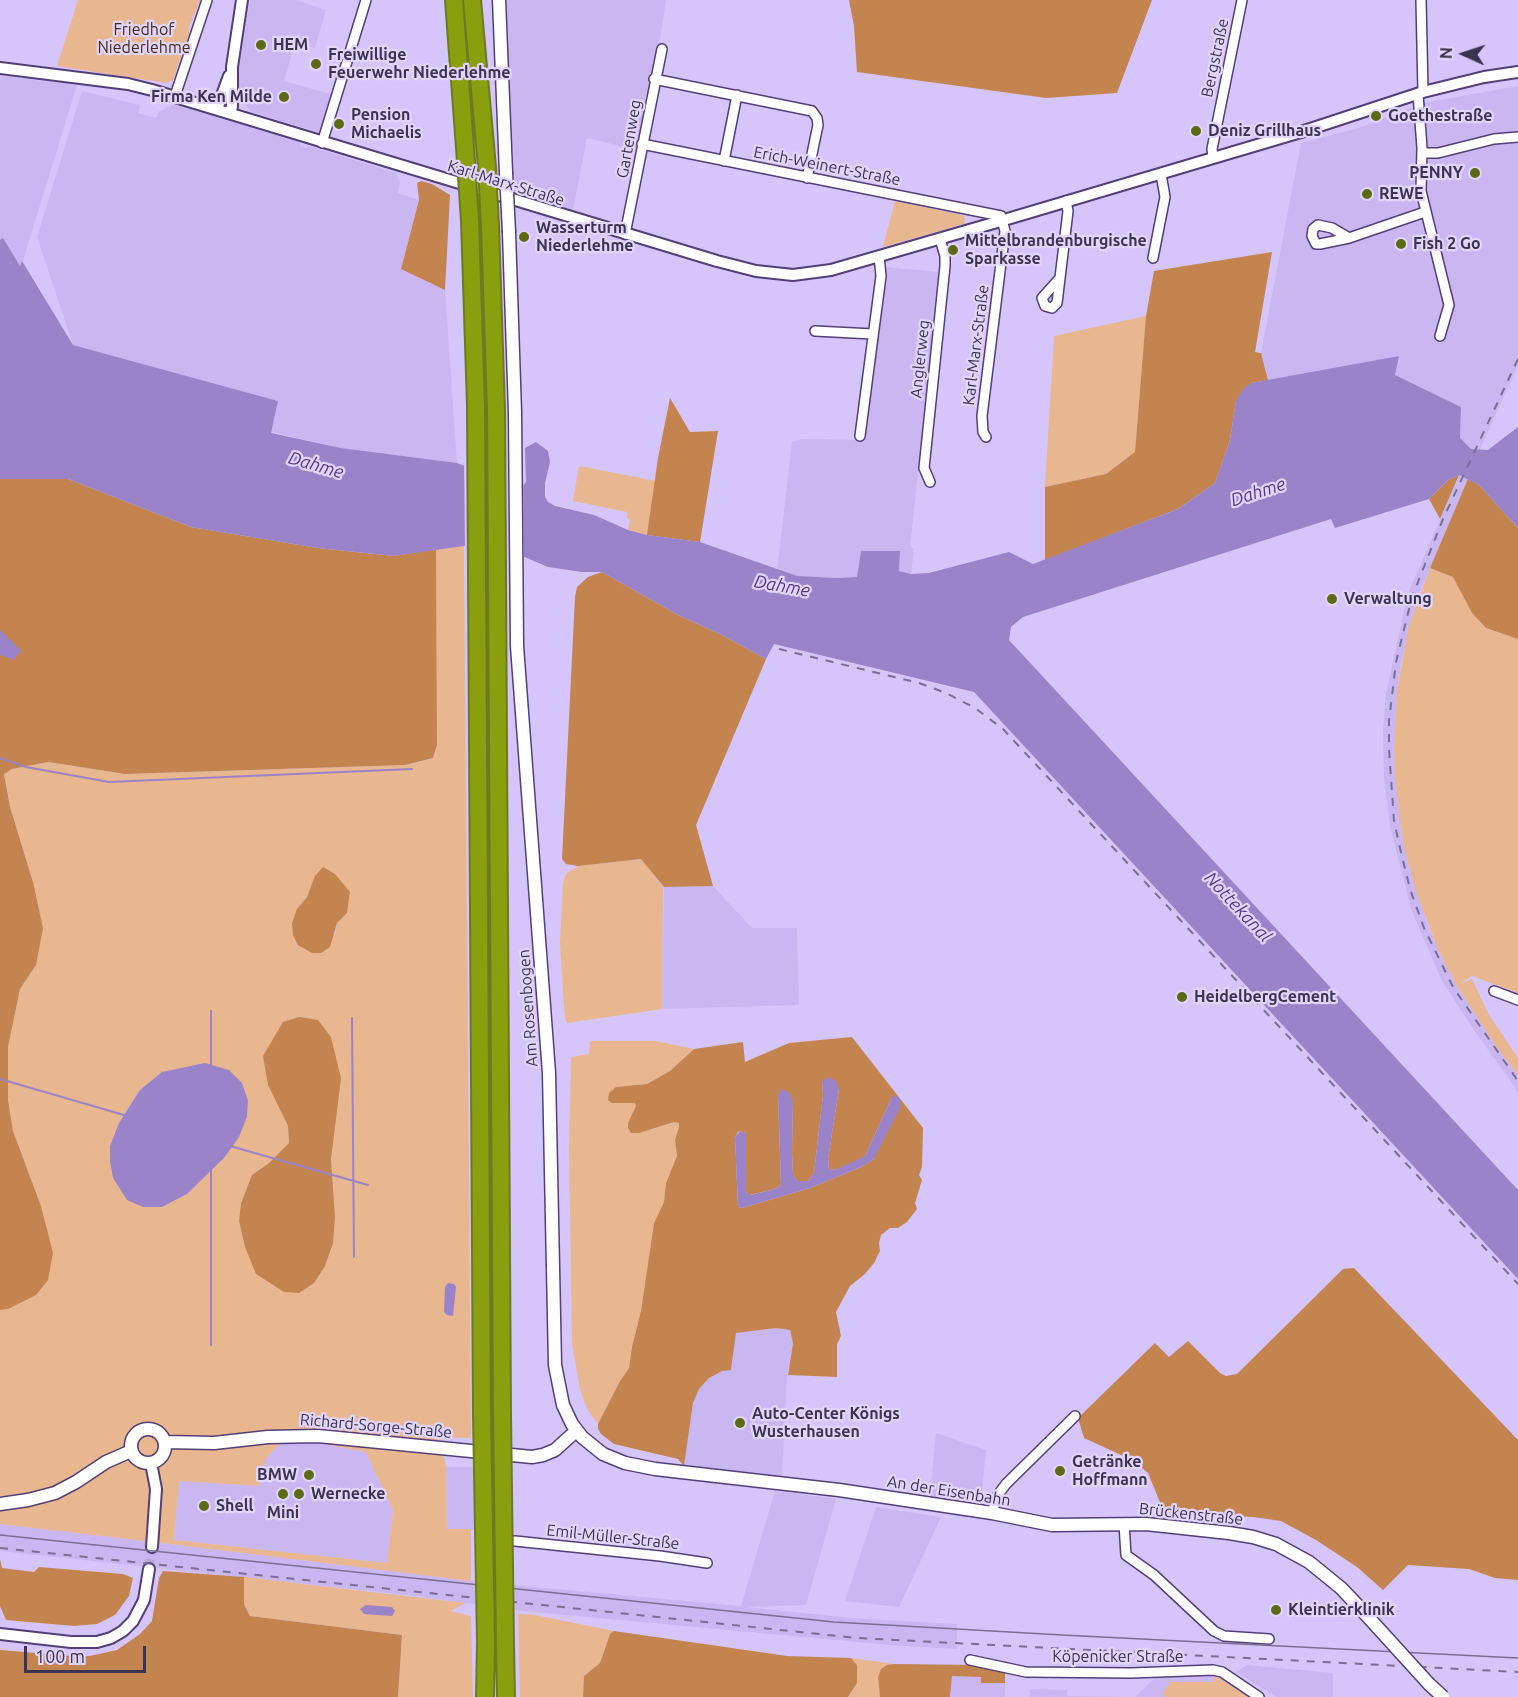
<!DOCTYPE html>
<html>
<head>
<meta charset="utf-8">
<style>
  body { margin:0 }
  #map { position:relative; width:1518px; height:1697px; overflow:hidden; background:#d6c5fb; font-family:Ubuntu,sans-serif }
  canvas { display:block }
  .north { position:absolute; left:1434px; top:24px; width:60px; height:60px; -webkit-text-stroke:4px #e1d5fe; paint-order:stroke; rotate:273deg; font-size:16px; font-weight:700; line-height:24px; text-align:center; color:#3c334e }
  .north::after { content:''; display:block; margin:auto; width:21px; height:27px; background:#3c334e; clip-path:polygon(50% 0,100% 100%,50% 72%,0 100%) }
  .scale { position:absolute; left:24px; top:1646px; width:122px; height:27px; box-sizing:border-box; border:3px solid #3c334e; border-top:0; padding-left:8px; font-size:18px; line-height:21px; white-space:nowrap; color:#3c334e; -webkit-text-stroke:4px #e1d5fe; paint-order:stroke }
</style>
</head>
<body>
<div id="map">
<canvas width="1518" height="1697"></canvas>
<div class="north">N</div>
<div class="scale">100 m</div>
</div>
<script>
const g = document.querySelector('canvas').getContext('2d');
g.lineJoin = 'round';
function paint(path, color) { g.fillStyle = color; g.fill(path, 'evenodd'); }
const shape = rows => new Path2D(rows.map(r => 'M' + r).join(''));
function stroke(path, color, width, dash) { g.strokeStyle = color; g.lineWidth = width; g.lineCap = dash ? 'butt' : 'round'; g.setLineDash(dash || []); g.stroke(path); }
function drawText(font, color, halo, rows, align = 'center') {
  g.font = font + ' Ubuntu,sans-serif'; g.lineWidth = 4.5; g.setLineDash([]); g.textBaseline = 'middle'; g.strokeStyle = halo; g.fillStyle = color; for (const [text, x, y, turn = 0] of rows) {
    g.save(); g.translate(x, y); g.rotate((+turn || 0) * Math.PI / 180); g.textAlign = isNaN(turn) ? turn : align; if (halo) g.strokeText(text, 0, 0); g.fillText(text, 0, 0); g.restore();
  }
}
paint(shape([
  [250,0,296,0,326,10,315,48,295,43,284,81,334,95,322,133,251,112,241,99,238,87,238,74],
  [506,0,666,0,654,79,651,80,646,97,636,150,587,138,573,210,514,192],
  [0,76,77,85,21,267,3,239,0,240],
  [1518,86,1518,365,1467,478,1468,479,1417,599,1401,663,1397,691,1394,749,1413,876,1428,926,1457,986,1496,1046,1518,1075,1518,1092,1474,1030,1442,981,1411,909,1390,826,1384,777,1383,728,1386,693,1408,593,1471,449,1460,439,1461,407,1395,375,1399,356,1268,380,1261,353,1301,143,1362,127,1423,103],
  [82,91,140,105,138,113,156,118,159,112,174,104,300,143,300,146,306,148,309,146,396,173,400,182,398,193,419,200,401,269,445,290,457,463,341,448,271,432,278,401,73,345,37,237],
  [885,267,940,272,910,547,914,548,911,574,899,571,900,551,861,551,858,577,837,578,797,576,777,571,792,442,802,439,864,440],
  [713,886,752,928,797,928,799,1005,662,1009,664,887],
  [776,1328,790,1330,793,1343,787,1375,782,1476,684,1466,693,1403,699,1389,709,1378,722,1371,731,1369,736,1333],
  [936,1433,986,1450,981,1500,930,1496],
  [308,1441,366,1452,393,1510,387,1563,174,1540,179,1481,259,1486,266,1458,280,1444],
  [446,1467,490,1467,489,1530,447,1529],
  [775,1491,836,1499,806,1605,747,1607,851,1618,957,1624,957,1649,889,1645,523,1611,407,1595,0,1551,0,1524,204,1548,471,1581,741,1606],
  [876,1507,941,1517,899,1607,845,1601],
  [1247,1665,1333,1673,1333,1697,1276,1697,1236,1672],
  [952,1676,981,1677,981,1683,1005,1683,1005,1697,950,1697],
  [1157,1676,1218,1676,1250,1697,1135,1697],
  [1030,1689,1067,1690,1067,1696,1131,1697,1030,1697]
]), '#cab7f1');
paint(shape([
  [78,0,200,0,189,27,189,33,173,80,167,83,57,66],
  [895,201,962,215,965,217,965,222,964,224,883,247],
  [1146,316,1135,452,1106,474,1045,487,1054,336],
  [579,466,656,481,647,535,628,530,630,519,627,518,627,512,573,501],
  [464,546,471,1438,440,1437,446,1467,447,1529,471,1529,471,1581,204,1548,0,1524,0,1310,8,1309,41,1206,13,1131,8,1100,8,1047,20,989,36,965,33,882,10,807,4,774,12,769,48,762,125,774,405,765,433,758,437,745,436,549],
  [307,897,347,913,337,923,335,935,297,909],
  [162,1072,242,1083,248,1100,247,1117,224,1158,187,1194,162,1207,127,1200,113,1178,119,1123,140,1090],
  [268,1085,335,1125,331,1159,335,1217,245,1247,239,1221,241,1203,252,1175,269,1163,289,1144,288,1126],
  [309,1441,366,1452,393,1510,387,1563,174,1540,179,1481,259,1486,266,1458,280,1444],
  [1430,568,1453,577,1472,613,1486,628,1518,639,1518,993,1472,976,1460,984,1472,979,1489,1015,1518,1058,1518,1075,1496,1046,1457,986,1438,949,1417,894,1404,847,1400,820,1395,775,1394,749,1397,691,1409,626],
  [642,859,663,887,662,1009,567,1023,565,1018,563,994,560,943,563,882,567,873,578,866],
  [590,1041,656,1041,694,1049,670,1071,647,1084,616,1087,612,1103,635,1103,637,1106,635,1111,631,1116,650,1130,674,1122,679,1123,679,1127,675,1140,677,1156,666,1183,664,1202,654,1223,641,1311,632,1347,629,1368,620,1381,598,1424,587,1409,580,1389,572,1344,569,1148,571,1057,589,1054],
  [244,1577,466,1603,450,1611,471,1616,473,1697,398,1697,402,1635,250,1616,244,1604],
  [518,1614,535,1615,614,1631,610,1634,600,1663,584,1676,583,1697,520,1697],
  [851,1658,894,1664,887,1665,881,1669,878,1677,880,1697,848,1697,857,1683,857,1665],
  [1215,1676,1250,1697,1166,1697,1162,1694,1171,1682,1214,1682]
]), '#e8b68f');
paint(shape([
  [849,0,1152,0,1117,93,1046,98,857,72,854,26],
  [421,181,432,184,450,195,445,290,401,269,419,200,417,183],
  [1272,252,1255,352,1261,353,1268,380,1251,383,1236,401,1230,440,1215,483,1178,509,1045,560,1045,487,1106,474,1135,452,1146,316,1154,271],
  [670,398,690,432,718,431,700,542,647,535,658,458],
  [1459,475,1440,519,1429,499,1448,480],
  [0,479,68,479,191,527,318,548,394,556,436,549,437,745,433,758,405,765,125,774,48,762,12,769,4,774,10,807,33,882,43,928,36,965,20,989,8,1047,8,1100,13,1131,41,1206,53,1253,48,1280,36,1295,8,1309,0,1310],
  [1468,479,1479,485,1518,528,1518,639,1486,628,1472,613,1453,577,1430,568],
  [602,572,680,616,720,634,766,659,696,825,713,886,664,887,641,859,578,866,566,864,562,859,575,597,577,587,588,577],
  [323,867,335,874,350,892,347,913,337,923,330,947,321,953,312,953,298,945,293,935,292,923,297,909,307,897,315,876],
  [299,1017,318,1020,331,1037,341,1078,331,1159,335,1217,333,1243,325,1266,314,1283,299,1293,284,1292,256,1274,245,1247,239,1221,241,1203,252,1175,269,1163,289,1143,288,1126,268,1085,263,1056,283,1022],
  [852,1037,923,1128,922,1167,919,1175,922,1180,915,1203,917,1209,907,1222,898,1228,890,1228,881,1235,879,1243,880,1251,874,1263,865,1274,850,1286,836,1312,841,1336,837,1344,837,1377,788,1375,793,1343,790,1330,776,1328,736,1333,731,1370,722,1371,709,1378,699,1389,693,1403,684,1466,678,1459,614,1444,601,1434,598,1429,598,1424,620,1381,629,1368,632,1347,641,1311,654,1223,664,1202,666,1183,677,1156,675,1140,679,1127,679,1123,674,1122,639,1133,631,1133,628,1128,628,1123,636,1106,635,1103,612,1103,608,1100,609,1093,616,1087,647,1084,670,1071,694,1049,743,1042,745,1062,789,1043],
  [822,1081,839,1089,828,1159,829,1169,835,1170,858,1161,865,1156,892,1097,874,1159,861,1167,810,1188,742,1208,738,1207,735,1137,739,1131,746,1133,746,1192,750,1195,775,1189,781,1185,778,1095,793,1101,792,1150,793,1175,797,1181,808,1181,814,1173,823,1095],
  [1354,1268,1518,1440,1518,1580,1495,1578,1469,1569,1408,1565,1383,1590,1357,1567,1316,1540,1281,1521,1253,1517,1164,1512,1148,1473,1132,1460,1084,1438,1078,1418,1155,1343,1169,1357,1188,1341,1220,1373,1226,1376,1237,1374,1343,1269],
  [0,1559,2,1568,34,1572,39,1567,123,1574,133,1578,129,1596,115,1615,97,1624,74,1626,6,1620,0,1606],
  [163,1571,244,1577,244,1604,250,1616,402,1635,398,1697,0,1697,0,1650,72,1656,90,1656,117,1650,140,1634,152,1621,159,1578],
  [614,1631,787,1656,851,1658,857,1665,857,1683,848,1697,583,1697,584,1676,600,1663,610,1634],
  [894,1664,980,1665,1005,1669,1005,1683,981,1683,981,1677,952,1676,950,1697,880,1697,878,1677,881,1669,887,1665]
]), '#c38450');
paint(shape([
  [3,238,20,266,22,261,73,345,278,401,271,433,341,448,457,463,465,466,466,492,512,499,526,482,525,448,536,442,548,451,550,462,545,483,545,497,548,502,555,506,594,515,628,530,647,535,700,542,797,576,837,578,857,577,861,551,900,551,899,571,911,574,929,573,1009,552,1033,564,1178,509,1215,483,1230,440,1236,401,1243,389,1251,383,1399,356,1395,375,1461,407,1460,438,1471,449,1488,450,1518,427,1518,528,1479,485,1459,475,1448,480,1429,499,1335,528,1331,519,1023,617,1011,627,1009,640,1518,1190,1518,1279,974,692,774,644,766,659,720,634,680,616,602,572,582,572,548,567,508,550,464,546,394,556,318,548,191,527,68,479,0,479,0,240],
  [0,630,21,650,14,660,0,655],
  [205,1063,229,1070,242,1083,248,1100,247,1117,239,1137,224,1158,187,1194,162,1207,143,1207,127,1200,113,1178,110,1161,110,1146,119,1123,140,1090,162,1072],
  [829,1077,836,1081,839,1089,828,1159,829,1169,835,1170,865,1156,892,1097,897,1096,900,1099,900,1108,874,1159,861,1167,810,1188,742,1208,738,1207,735,1137,740,1131,746,1133,746,1192,751,1195,775,1189,781,1185,778,1095,782,1089,790,1093,793,1101,792,1150,793,1175,797,1181,808,1181,814,1173,823,1095,822,1081],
  [448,1283,454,1284,456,1287,453,1316,447,1315,444,1312,445,1287],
  [366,1605,392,1607,395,1611,392,1616,364,1614,360,1609]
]), '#9a83c8');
paint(shape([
  [523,446,524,559,507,553,465,549,464,463,468,466,469,489,511,496,523,481]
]), '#d6c5fb');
stroke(shape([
  [0,758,26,767,109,782,412,769],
  [211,1011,211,1066],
  [352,1018,354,1257],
  [0,1079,124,1115],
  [230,1146,368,1185],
  [211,1168,211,1345]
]), '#9a83c8', 2);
stroke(shape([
  [494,1453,493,1526,496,1535,504,1540]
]), '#b7a8d8', 9, [9, 4.5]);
stroke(shape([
  [149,1569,152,1547]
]), '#b7a8d8', 10, [10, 5]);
const minor = shape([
  [1421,0,1423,92],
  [654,79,812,111,817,118,818,125,807,178],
  [1418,94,1422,148,1421,191,1449,305,1440,336],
  [175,96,207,0],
  [322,143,366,0],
  [642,144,1001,216,1005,231,982,416,983,432,986,437],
  [1422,153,1438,153,1494,139,1518,137],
  [1213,157,1212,149,1242,0],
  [724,161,737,95],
  [625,234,662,49],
  [1349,238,1320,244,1316,244,1312,236,1313,229,1318,225,1332,228,1349,238,1425,212],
  [1153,258,1165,197,1161,174],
  [1060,278,1042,298,1045,306,1052,308,1057,303,1060,278,1068,211,1066,201],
  [815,331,873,334],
  [860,436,881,276,879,256],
  [930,482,924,468,945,266,945,256,940,239],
  [1494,991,1518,1000],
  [992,1513,997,1496,1006,1484,1075,1416],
  [1124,1524,1126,1555,1154,1575,1214,1631,1224,1636,1269,1639],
  [515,1541,660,1556,707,1563],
  [970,1660,1026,1672,1131,1673,1213,1670,1222,1672,1259,1697]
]);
const tertiary = shape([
  [0,68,128,84,152,90,717,261,756,271,793,275,831,270,1004,220,1301,132,1423,92,1484,77,1518,72],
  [217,109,229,76],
  [229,113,232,107,232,67,242,0],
  [151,1463,156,1489,152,1547],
  [0,1634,71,1642,97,1642,111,1638,123,1631,133,1621,144,1600,149,1569]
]);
const secondary = shape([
  [499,0,506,173],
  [509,232,515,413,517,646,549,1073,555,1365,563,1405,572,1424,582,1437,603,1454,625,1463,655,1469,839,1490,992,1513,1052,1525,1146,1524,1229,1533,1253,1537,1276,1544,1309,1562,1341,1588,1359,1607],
  '131 1446a17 17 0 1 1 34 0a17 17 0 1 1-34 0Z',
  [165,1442,214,1443,268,1437,318,1436,532,1457,543,1455,555,1450,576,1431],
  [0,1504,28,1500,55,1493,76,1482,106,1462,131,1451]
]);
const motorway = shape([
  [454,0,466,161],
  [472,0,487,167],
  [470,221,476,405,482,1414],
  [490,226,496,410,502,1415],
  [505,1644,506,1697],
  [485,1697,486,1642]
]);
stroke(minor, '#533e78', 12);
stroke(tertiary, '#533e78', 14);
stroke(secondary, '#533e78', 15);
stroke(motorway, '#6f7924', 20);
stroke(minor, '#fff', 9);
stroke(tertiary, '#fff', 10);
stroke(secondary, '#fff', 12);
stroke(motorway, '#8a9f0d', 16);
stroke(shape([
  [0,1535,834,1622,1062,1635,1518,1658]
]), '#7a6e94', 1.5);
stroke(shape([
  [1518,359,1443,519,1412,597,1396,662,1389,721,1389,749,1394,821,1400,848,1410,889,1424,928,1453,987,1518,1081],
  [779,649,919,683,946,693,975,708,1003,729,1518,1284],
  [0,1548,857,1638,1518,1672]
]), '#7a6e94', 2, [8, 8]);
const secondaryBridge = shape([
  [506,173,509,232],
  [1359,1607,1429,1684,1443,1697]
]);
const motorwayBridge = shape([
  [466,161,470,221],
  [487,167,490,226],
  [482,1414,486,1642],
  [502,1415,505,1644]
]);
stroke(secondaryBridge, '#533e78', 15, []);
stroke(motorwayBridge, '#6f7924', 20, []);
stroke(secondaryBridge, '#fff', 12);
stroke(motorwayBridge, '#8a9f0d', 16);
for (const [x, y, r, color] of [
  [261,45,6,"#5b6a13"],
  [316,64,6,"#5b6a13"],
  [284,97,6,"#5b6a13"],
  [1376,116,6,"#5b6a13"],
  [339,124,6,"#5b6a13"],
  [1196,131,6,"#5b6a13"],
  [1475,173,6,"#5b6a13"],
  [1367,194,6,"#5b6a13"],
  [524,237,6,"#5b6a13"],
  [1401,244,6,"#5b6a13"],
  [953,250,6,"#5b6a13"],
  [1332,599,6,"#5b6a13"],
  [1182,997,6,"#5b6a13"],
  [740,1423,6,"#5b6a13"],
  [1060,1471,6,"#5b6a13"],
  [309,1475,6,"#5b6a13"],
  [283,1494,6,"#5b6a13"],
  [299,1494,6,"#5b6a13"],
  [204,1506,6,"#5b6a13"],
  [1276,1610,6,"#5b6a13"]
]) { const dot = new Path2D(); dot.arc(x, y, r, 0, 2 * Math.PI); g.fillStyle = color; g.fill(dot); stroke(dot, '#e1d5fe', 2); }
drawText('16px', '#462b14', '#e1d5fe', [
  ["Friedhof",144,30],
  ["Niederlehme",144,48]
]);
drawText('bold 16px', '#3c334e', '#e1d5fe', [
  ["HEM",273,45],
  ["Freiwillige",328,55],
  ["Feuerwehr Niederlehme",328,73],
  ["Firma Ken Milde",272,97,"right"],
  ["Pension",351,115],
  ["Michaelis",351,133],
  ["Goethestraße",1388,116],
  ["Deniz Grillhaus",1208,131],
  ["PENNY",1463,173,"right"],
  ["REWE",1379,194],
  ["Wasserturm",536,228],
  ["Niederlehme",536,246],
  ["Mittelbrandenburgische",965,241],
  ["Sparkasse",965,259],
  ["Fish 2 Go",1413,244],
  ["Verwaltung",1344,599],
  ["HeidelbergCement",1194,997],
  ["Auto-Center Königs",752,1414],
  ["Wusterhausen",752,1432],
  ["Getränke",1072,1462],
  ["Hoffmann",1072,1480],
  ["BMW",297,1475,"right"],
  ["Wernecke",311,1494],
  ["Shell",216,1506],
  ["Mini",283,1513,"center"],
  ["Kleintierklinik",1288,1610]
], 'left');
drawText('16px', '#3c334e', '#e1d5fe', [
  ["Bergstraße",1215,58,-78],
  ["Gartenweg",629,139,-80],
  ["Erich-Weinert-Straße",827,166,11],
  ["Karl-Marx-Straße",506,183,17],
  ["Karl-Marx-Straße",976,345,-83],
  ["Anglerweg",920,359,-84],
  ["Am Rosenbogen",528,1008,-94],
  ["Richard-Sorge-Straße",376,1426,5],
  ["An der Eisenbahn",949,1491,9],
  ["Brückenstraße",1191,1514,6],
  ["Emil-Müller-Straße",613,1537,6],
  ["Köpenicker Straße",1118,1657]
]);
drawText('italic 18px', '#58378a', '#e1d5fe', [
  ["Dahme",316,465,16],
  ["Dahme",1258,492,-18],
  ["Dahme",782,586,10],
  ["Nottekanal",1238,907,47]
]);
</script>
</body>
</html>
